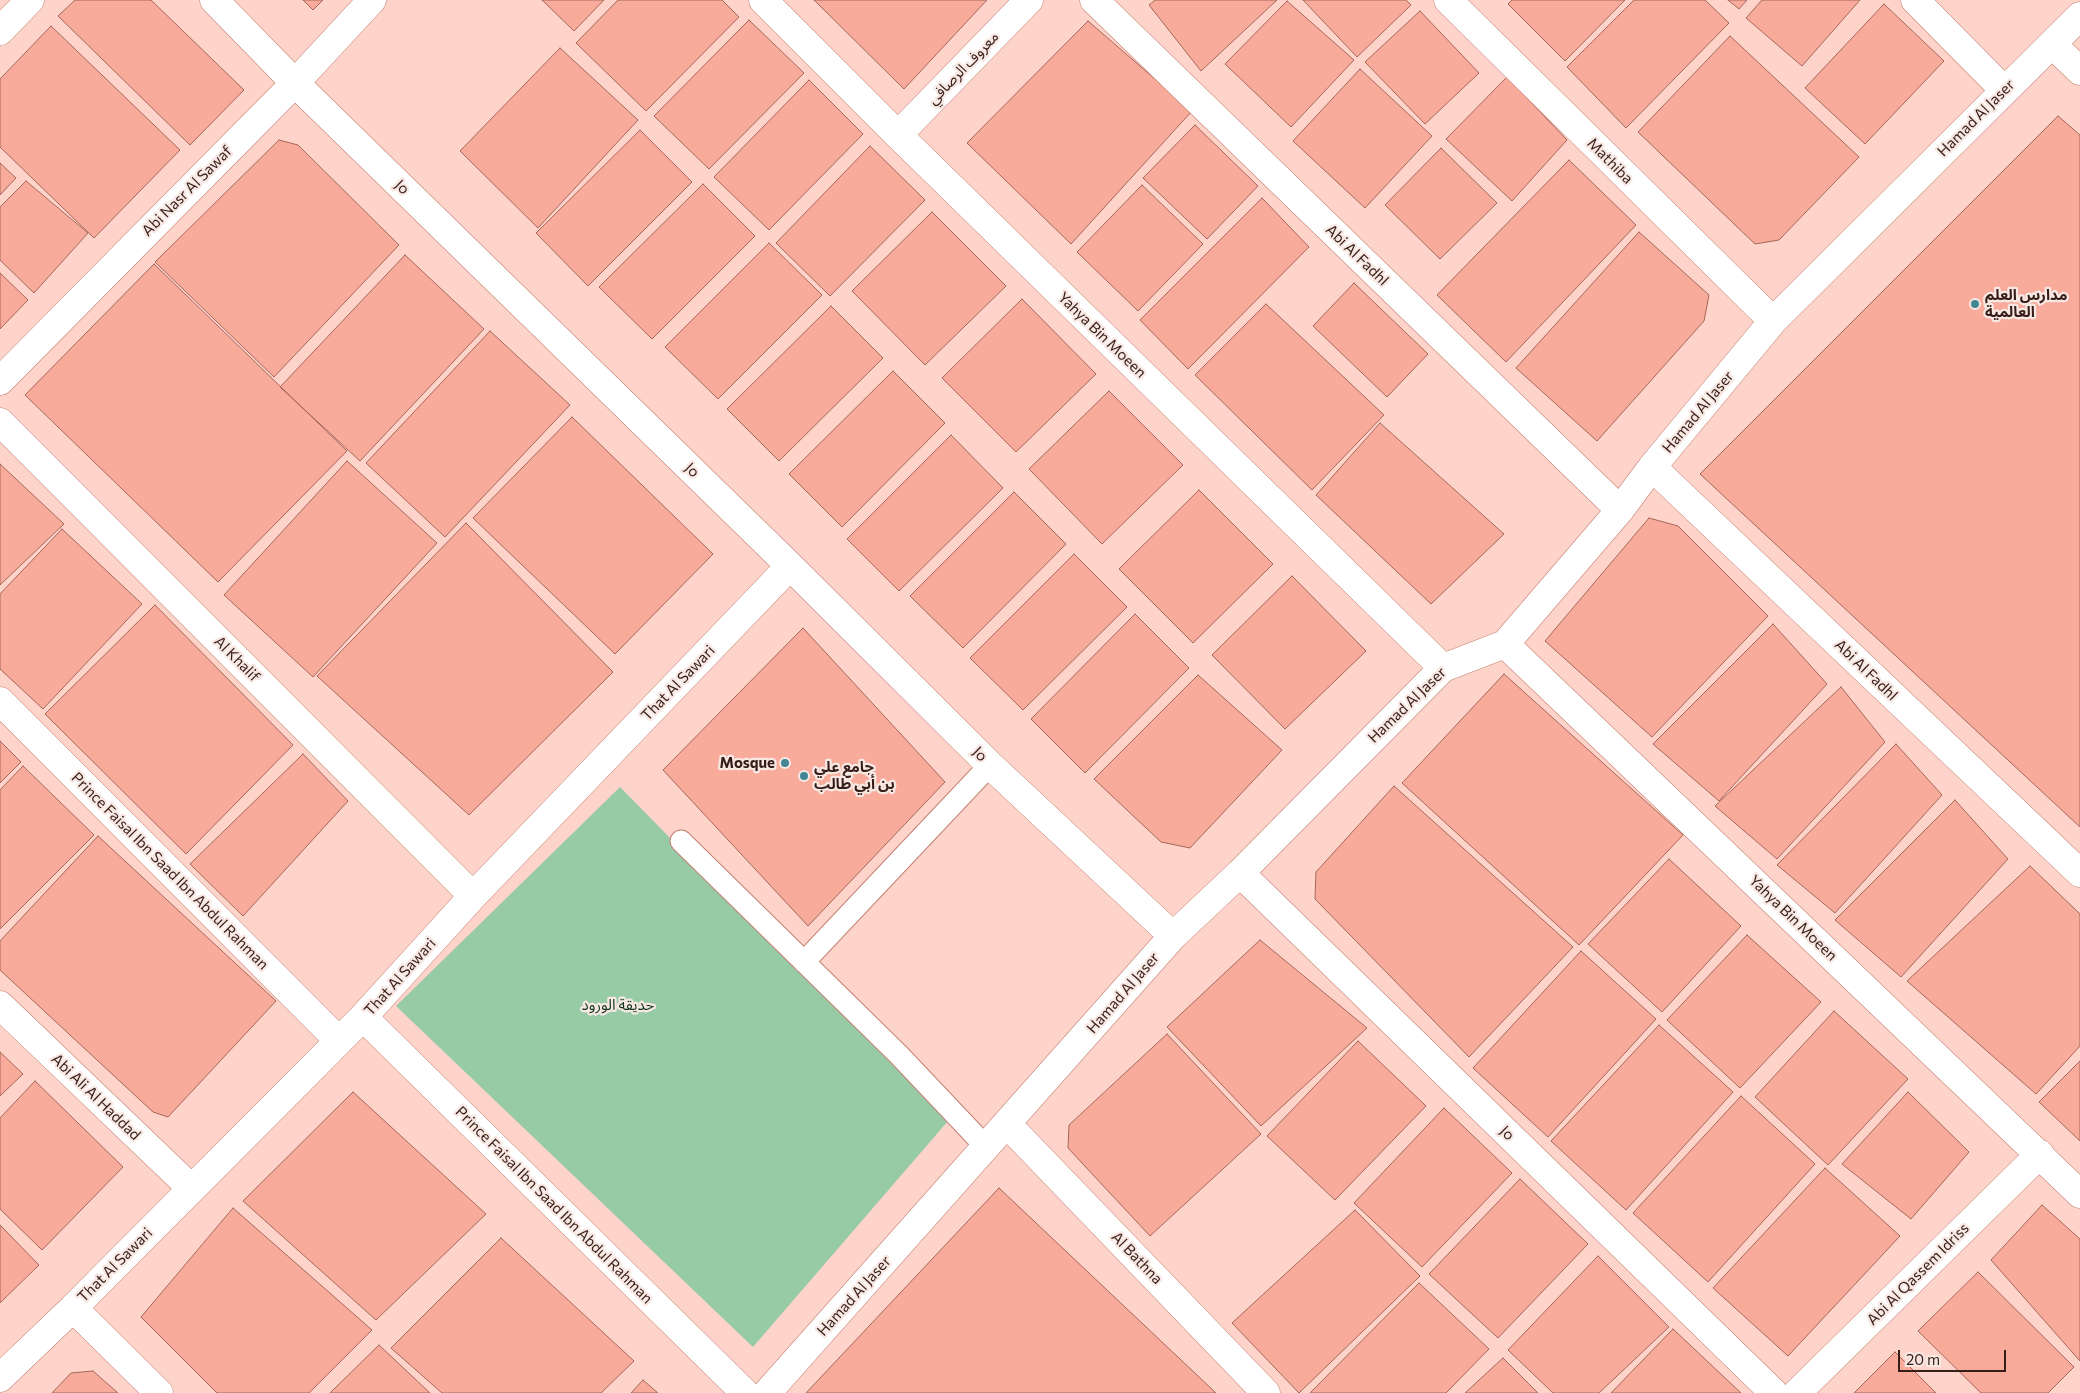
<!DOCTYPE html>
<html>
<head>
<meta charset="utf-8">
<style>
  body { margin:0 }
  #map { position:relative; width:2080px; height:1393px; overflow:hidden; background:#fed3c9; font-family:Commissioner,sans-serif }
  canvas { display:block }
  .scale { position:absolute; left:1898px; top:1350px; width:108px; height:22px; box-sizing:border-box; border:2px solid #371d17; border-top:0; padding-left:6px; font-size:15px; line-height:18px; white-space:nowrap; color:#371d17; -webkit-text-stroke:4px #f7e8e4; paint-order:stroke }
</style>
</head>
<body>
<div id="map">
<canvas width="2080" height="1393"></canvas>
<div class="scale">20 m</div>
</div>
<script>
const g = document.querySelector('canvas').getContext('2d');
g.lineJoin = 'round';
function paint(path, color) { g.fillStyle = color; g.fill(path, 'evenodd'); }
const shape = rows => new Path2D(rows.map(r => 'M' + r).join(''));
function stroke(path, color, width, dash) { g.strokeStyle = color; g.lineWidth = width; g.lineCap = dash ? 'butt' : 'round'; g.setLineDash(dash || []); g.stroke(path); }
function drawText(font, color, halo, rows, align = 'center') {
  g.font = font + ' Commissioner,"Noto Sans Arabic",sans-serif'; g.lineWidth = 4.5; g.setLineDash([]); g.textBaseline = 'middle'; g.strokeStyle = halo; g.fillStyle = color; for (const [text, x, y, turn = 0] of rows) {
    g.save(); g.translate(x, y); g.rotate((+turn || 0) * Math.PI / 180); g.textAlign = isNaN(turn) ? turn : align; if (halo) g.strokeText(text, 0, 0); g.fillText(text, 0, 0); g.restore();
  }
}
paint(shape([
  [620,787,948,1121,753,1347,396,1006]
]), '#97cba5');
const building = shape([
  [75,0,151,0,244,90,190,145,58,16,75,0],
  [303,0,323,0,313,10,303,0],
  [542,0,604,0,574,31,542,0],
  [618,0,722,0,739,17,646,111,576,43,618,0],
  [814,0,987,0,904,89,814,0],
  [1155,0,1277,0,1201,71,1149,5,1155,0],
  [1303,0,1406,0,1411,5,1357,57,1303,0],
  [1512,0,1625,0,1565,61,1508,4,1512,0],
  [1634,0,1705,0,1729,23,1626,128,1567,67,1634,0],
  [1728,0,1747,0,1739,9,1728,0],
  [1762,0,1860,0,1802,66,1746,18,1762,0],
  [1287,1,1354,60,1291,127,1225,64,1287,1],
  [1884,4,1944,61,1865,144,1805,88,1884,4],
  [1420,11,1479,73,1425,124,1365,62,1420,11],
  [749,20,804,73,709,169,654,116,749,20],
  [1088,21,1192,111,1071,244,967,143,1088,21],
  [51,26,180,150,94,238,0,147,0,79,51,26],
  [1730,36,1859,157,1779,240,1755,244,1638,132,1730,36],
  [560,48,638,120,538,228,460,151,560,48],
  [1360,69,1432,136,1365,208,1293,141,1360,69],
  [1507,77,1567,140,1512,201,1446,139,1507,77],
  [809,80,863,134,769,230,714,177,809,80],
  [2058,116,2080,135,2080,827,1700,474,2058,116],
  [1195,125,1258,186,1207,239,1143,178,1195,125],
  [640,130,692,182,588,286,536,233,640,130],
  [279,140,298,145,399,245,274,377,155,262,279,140],
  [870,146,925,200,830,296,776,243,870,146],
  [1441,148,1497,203,1440,259,1385,205,1441,148],
  [1569,160,1636,225,1506,362,1437,295,1569,160],
  [0,163,16,178,0,195,0,163],
  [26,181,88,233,34,293,0,260,0,207,26,181],
  [703,184,755,236,652,339,599,287,703,184],
  [1142,185,1203,244,1138,311,1077,252,1142,185],
  [1262,198,1309,247,1188,369,1140,320,1262,198],
  [932,212,1006,286,925,365,852,291,932,212],
  [1639,232,1709,295,1704,321,1597,441,1516,368,1639,232],
  [769,243,822,295,718,399,665,347,769,243],
  [405,255,484,329,360,461,280,387,405,255],
  [154,264,347,451,218,582,25,395,154,264],
  [0,273,28,300,0,329,0,273],
  [1354,283,1428,354,1387,397,1313,326,1354,283],
  [1022,299,1096,374,1016,452,942,378,1022,299],
  [1266,304,1384,415,1312,490,1195,375,1266,304],
  [831,306,883,358,779,461,727,409,831,306],
  [490,331,570,405,445,537,366,463,490,331],
  [893,371,945,423,842,527,789,474,893,371],
  [1109,391,1183,465,1102,544,1029,469,1109,391],
  [572,417,713,554,615,654,473,518,572,417],
  [1380,423,1504,534,1431,604,1316,495,1380,423],
  [951,435,1003,488,899,591,847,539,951,435],
  [347,461,437,543,313,677,224,595,347,461],
  [0,464,64,524,0,585,0,464],
  [1199,490,1273,564,1193,643,1119,569,1199,490],
  [1014,492,1066,544,963,648,910,596,1014,492],
  [1649,518,1678,526,1768,616,1652,737,1545,641,1649,518],
  [466,523,613,672,469,815,317,676,466,523],
  [62,529,142,604,43,709,0,669,0,594,62,529],
  [1074,554,1127,607,1023,710,970,658,1074,554],
  [1292,576,1366,651,1285,729,1212,655,1292,576],
  [155,605,293,745,186,854,45,714,155,605],
  [1135,614,1189,668,1085,773,1031,719,1135,614],
  [1773,624,1827,684,1719,801,1653,744,1773,624],
  [803,628,945,782,808,926,663,770,803,628],
  [1504,674,1683,835,1579,945,1402,783,1504,674],
  [1198,675,1282,750,1190,848,1161,842,1094,779,1198,675],
  [1841,687,1885,742,1777,859,1715,806,1841,687],
  [0,741,21,762,0,783,0,741],
  [1896,744,1942,795,1835,913,1777,865,1896,744],
  [303,754,348,801,243,916,190,864,303,754],
  [23,766,94,835,0,929,0,790,23,766],
  [1394,786,1573,947,1469,1057,1315,899,1316,872,1394,786],
  [1955,800,2008,859,1901,977,1835,920,1955,800],
  [98,836,276,1001,168,1117,153,1112,0,970,0,941,98,836],
  [1669,859,1741,926,1662,1012,1588,944,1669,859],
  [2030,866,2080,914,2080,1046,2036,1094,1907,981,2030,866],
  [1747,935,1821,1002,1740,1088,1667,1020,1747,935],
  [1260,940,1367,1028,1261,1126,1167,1027,1260,940],
  [1581,951,1656,1019,1548,1137,1473,1068,1581,951],
  [1834,1011,1908,1079,1828,1165,1755,1097,1834,1011],
  [1659,1025,1733,1092,1626,1210,1551,1141,1659,1025],
  [1167,1034,1261,1134,1150,1236,1068,1148,1069,1125,1167,1034],
  [1358,1041,1426,1106,1335,1200,1267,1136,1358,1041],
  [0,1052,23,1074,0,1096,0,1052],
  [2080,1061,2080,1141,2039,1102,2080,1061],
  [35,1081,123,1167,42,1250,0,1209,0,1118,35,1081],
  [353,1092,486,1214,376,1320,243,1201,353,1092],
  [1908,1092,1969,1152,1911,1219,1842,1164,1908,1092],
  [1741,1096,1815,1164,1708,1282,1633,1213,1741,1096],
  [1444,1108,1512,1173,1422,1267,1354,1203,1444,1108],
  [1825,1168,1900,1236,1788,1356,1713,1288,1825,1168],
  [1520,1179,1588,1244,1498,1338,1429,1274,1520,1179],
  [999,1188,1216,1393,806,1393,999,1188],
  [2042,1205,2080,1239,2080,1361,1991,1260,2042,1205],
  [233,1208,372,1330,309,1393,217,1393,141,1317,233,1208],
  [1355,1210,1420,1276,1299,1393,1232,1323,1355,1210],
  [0,1225,39,1265,0,1303,0,1225],
  [501,1238,634,1361,601,1393,442,1393,391,1348,501,1238],
  [1598,1256,1669,1327,1599,1393,1553,1393,1508,1350,1598,1256],
  [1978,1272,2074,1367,2048,1393,1981,1393,1918,1331,1978,1272],
  [1419,1283,1489,1349,1446,1393,1310,1393,1419,1283],
  [1673,1329,1741,1393,1611,1393,1673,1329],
  [379,1345,430,1393,330,1393,379,1345],
  [1895,1352,1936,1393,1854,1393,1895,1352],
  [1503,1358,1538,1393,1465,1393,1503,1358],
  [93,1371,118,1393,52,1393,71,1373,93,1371],
  [643,1380,658,1393,631,1393,643,1380]
]);
paint(building, '#f8ab9a');
stroke(building, '#a6675a', 1);
const service = shape([
  [681,841,899,1055,987,1148],
  [804,962,990,765]
]);
const minor = shape([
  [214,0,295,83,790,566,990,765,1173,936],
  [763,0,898,135,1443,668],
  [1094,0,1620,510],
  [1448,0,1773,321],
  [1915,0,2004,90],
  [0,31,30,0],
  [2052,44,2080,71],
  [898,135,1029,0],
  [0,381,295,83,372,0],
  [0,422,473,896],
  [1652,467,2080,873],
  [1505,644,2080,1194],
  [0,701,339,1041],
  [1240,873,1774,1393],
  [0,1005,191,1188],
  [363,1017,745,1393],
  [1007,1124,1266,1393],
  [73,1308,159,1393],
  [0,1378,73,1308,363,1017,473,896,790,566],
  [767,1393,1173,936,1240,873,1443,668,1505,644,1620,510,1652,467,1773,321,2080,16],
  [1797,1393,2040,1154]
]);
stroke(service, '#c38173', 23);
stroke(minor, '#c38173', 29);
stroke(service, '#fff', 21);
stroke(minor, '#fff', 28);
for (const [x, y, r, color] of [
  [1975,304,5,"#428694"],
  [785,763,5,"#428694"],
  [804,776,5,"#428694"]
]) { const dot = new Path2D(); dot.arc(x, y, r, 0, 2 * Math.PI); g.fillStyle = color; g.fill(dot); stroke(dot, '#f7e8e4', 2); }
drawText('15px', '#371d17', '#f7e8e4', [
  ["معروف الرصافي",963,68,-46],
  ["Hamad Al Jaser",1976,118,-45],
  ["Mathiba",1610,161,45],
  ["Jo",402,187,44],
  ["Abi Nasr Al Sawaf",187,191,-45],
  ["Abi Al Fadhl",1357,255,44],
  ["Yahya Bin Moeen",1102,335,44],
  ["Hamad Al Jaser",1698,412,-50],
  ["Jo",692,470,44],
  ["Al Khalif",237,659,45],
  ["Abi Al Fadhl",1866,670,44],
  ["That Al Sawari",678,683,-46],
  ["Hamad Al Jaser",1407,705,-44],
  ["Jo",980,754,45],
  ["Prince Faisal Ibn Saad Ibn Abdul Rahman",170,871,45],
  ["Yahya Bin Moeen",1793,918,44],
  ["That Al Sawari",400,977,-48],
  ["Hamad Al Jaser",1123,993,-49],
  ["Abi Ali Al Haddad",96,1097,44],
  ["Jo",1507,1133,44],
  ["Prince Faisal Ibn Saad Ibn Abdul Rahman",554,1205,45],
  ["Al Bathna",1137,1258,46],
  ["That Al Sawari",115,1265,-45],
  ["Abi Al Qassem Idriss",1918,1274,-45],
  ["Hamad Al Jaser",854,1296,-48]
]);
drawText('bold 15px', '#371d17', '#f7e8e4', [
  ["مدارس العلم",1985,295],
  ["العالمية",1985,312],
  ["Mosque",775,763,"right"],
  ["جامع علي",814,767],
  ["بن أبي طالب",814,784]
], 'left');
drawText('15px', '#11361e', '#f7e8e4', [
  ["حديقة الورود",618,1005]
]);
</script>
</body>
</html>
